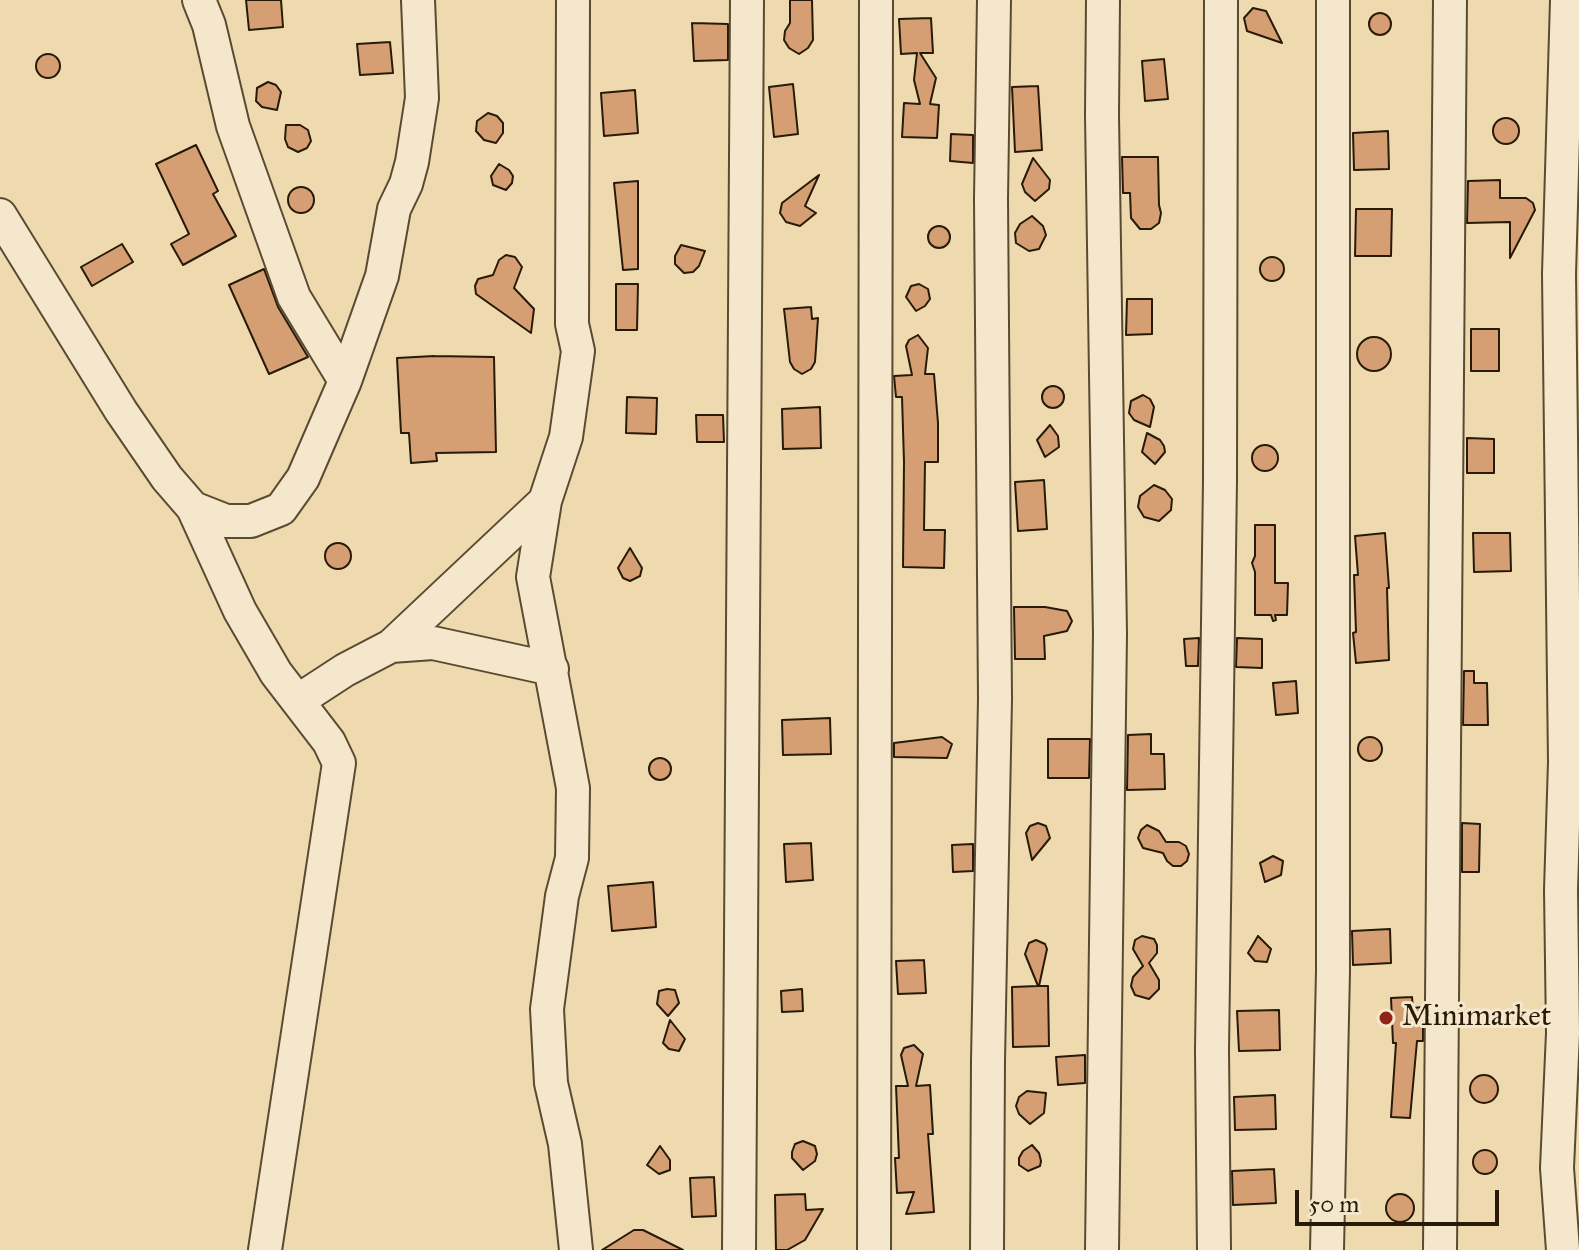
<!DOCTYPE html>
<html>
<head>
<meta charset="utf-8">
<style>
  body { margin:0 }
  #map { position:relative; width:1579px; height:1250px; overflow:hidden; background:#efdaaf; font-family:"IM FELL Great Primer",serif }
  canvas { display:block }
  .scale { position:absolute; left:1295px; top:1190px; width:204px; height:36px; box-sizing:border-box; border:4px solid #271a09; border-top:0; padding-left:10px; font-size:24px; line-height:28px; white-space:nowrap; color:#271a09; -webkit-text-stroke:6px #f5e7cb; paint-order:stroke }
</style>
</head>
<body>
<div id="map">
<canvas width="1579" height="1250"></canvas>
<div class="scale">50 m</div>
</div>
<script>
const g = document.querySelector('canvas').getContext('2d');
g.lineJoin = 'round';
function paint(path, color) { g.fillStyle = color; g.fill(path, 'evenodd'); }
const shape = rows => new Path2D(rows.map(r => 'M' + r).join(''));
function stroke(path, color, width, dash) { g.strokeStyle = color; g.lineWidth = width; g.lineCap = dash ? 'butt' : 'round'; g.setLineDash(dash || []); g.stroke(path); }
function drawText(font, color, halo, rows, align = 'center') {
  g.font = font + ' "IM FELL Great Primer",serif'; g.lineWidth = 6; g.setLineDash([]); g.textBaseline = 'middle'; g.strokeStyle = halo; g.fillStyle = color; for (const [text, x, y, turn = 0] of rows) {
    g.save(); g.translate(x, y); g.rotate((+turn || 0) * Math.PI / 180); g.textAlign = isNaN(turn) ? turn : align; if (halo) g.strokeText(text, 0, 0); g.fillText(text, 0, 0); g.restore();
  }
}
const building = shape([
  [246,0,281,0,283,27,249,30,246,0],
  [790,0,812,0,813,40,808,48,799,54,789,48,784,40,785,31,790,23,790,0],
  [1253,8,1266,11,1282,43,1247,31,1244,18,1253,8],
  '1369 24a11 11 0 1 1 22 0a11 11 0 1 1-22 0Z',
  [931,18,933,53,920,53,936,78,930,104,939,105,937,138,902,137,904,103,920,104,914,80,917,53,901,54,899,19,931,18],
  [692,23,728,24,728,60,694,61,692,23],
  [390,42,393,73,360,75,357,44,390,42],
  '36 66a12 12 0 1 1 24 0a12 12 0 1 1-24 0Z',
  [1164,59,1168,99,1145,101,1142,61,1164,59],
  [268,82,276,85,281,92,277,110,262,107,256,101,257,88,268,82],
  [793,84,798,134,774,137,769,87,793,84],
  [1038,86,1042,150,1015,152,1012,87,1038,86],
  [635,90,638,133,604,136,601,93,635,90],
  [488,113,497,116,503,123,503,133,496,143,484,140,476,131,477,121,488,113],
  '1493 131a13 13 0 1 1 26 0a13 13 0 1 1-26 0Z',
  [286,125,300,125,308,130,311,141,307,148,298,152,288,147,285,139,286,125],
  [1388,131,1389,169,1354,170,1353,133,1388,131],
  [951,134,973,135,973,163,950,161,951,134],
  [196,145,218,191,213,194,236,236,183,265,171,244,189,234,156,164,196,145],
  [1122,157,1158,157,1159,205,1161,213,1159,223,1151,229,1140,229,1131,218,1130,193,1123,193,1122,157],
  [1033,158,1050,180,1049,189,1035,201,1025,192,1022,184,1033,158],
  [499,164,509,170,513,176,512,183,506,190,493,185,491,176,499,164],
  [819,175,805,206,816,213,800,226,786,222,780,213,782,203,819,175],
  [1500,180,1500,198,1526,198,1533,203,1535,210,1510,258,1510,222,1467,223,1468,181,1500,180],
  [638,181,638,269,623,270,614,183,638,181],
  '288 200a13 13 0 1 1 26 0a13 13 0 1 1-26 0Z',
  [1356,209,1392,209,1391,256,1355,256,1356,209],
  [1032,216,1043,226,1046,235,1039,249,1029,251,1016,243,1015,233,1020,224,1032,216],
  '928 237a11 11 0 1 1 22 0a11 11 0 1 1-22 0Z',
  [122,244,133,262,92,286,81,267,122,244],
  [681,245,705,251,699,266,693,272,684,273,675,264,675,256,681,245],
  [506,255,515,257,522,267,514,288,534,309,531,333,476,294,475,286,478,279,493,275,499,260,506,255],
  '1260 269a12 12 0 1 1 24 0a12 12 0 1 1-24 0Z',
  [264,269,278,307,308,357,269,374,229,285,264,269],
  [616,284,638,284,637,330,616,330,616,284],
  [919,284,928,289,930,299,925,306,916,311,906,297,911,286,919,284],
  [1127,299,1152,299,1152,334,1126,335,1127,299],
  [811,307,812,319,818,318,815,362,811,369,802,374,794,369,790,362,784,309,811,307],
  [1471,329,1499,329,1499,371,1471,371,1471,329],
  [918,335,928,348,925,374,934,374,938,423,938,462,925,462,924,530,945,530,944,568,903,567,904,462,902,397,896,397,894,376,912,375,906,346,909,340,918,335],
  '1357 354a17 17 0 1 1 34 0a17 17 0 1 1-34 0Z',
  [434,356,494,357,496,452,436,453,437,461,411,463,409,433,401,433,397,358,434,356],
  '1042 397a11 11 0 1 1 22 0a11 11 0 1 1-22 0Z',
  [1143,395,1150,399,1154,407,1150,427,1134,420,1129,413,1131,401,1143,395],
  [627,397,657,398,656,434,626,433,627,397],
  [820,407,821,448,783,449,782,409,820,407],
  [696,415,723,415,724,442,697,442,696,415],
  [1050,425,1058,436,1059,447,1045,457,1037,440,1050,425],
  [1147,433,1160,440,1164,446,1165,452,1155,464,1142,452,1147,433],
  [1467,438,1494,439,1494,473,1467,473,1467,438],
  '1252 458a13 13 0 1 1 26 0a13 13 0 1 1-26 0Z',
  [1044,480,1047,529,1018,531,1015,482,1044,480],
  [1154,485,1165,490,1172,499,1171,510,1159,521,1144,517,1138,507,1140,496,1154,485],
  [1255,525,1275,525,1275,583,1288,583,1287,615,1275,615,1276,620,1273,621,1271,615,1255,615,1255,572,1252,563,1255,556,1255,525],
  [1385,533,1389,588,1387,588,1389,660,1356,663,1353,633,1356,632,1354,575,1358,575,1355,536,1385,533],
  [1473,533,1510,533,1511,571,1474,572,1473,533],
  '325 556a13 13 0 1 1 26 0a13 13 0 1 1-26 0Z',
  [630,548,642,568,640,576,630,581,623,578,618,568,630,548],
  [1014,607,1045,607,1067,611,1072,621,1067,631,1044,636,1045,659,1015,659,1014,607],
  [1199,638,1198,666,1186,666,1184,639,1199,638],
  [1237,638,1262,639,1262,668,1236,667,1237,638],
  [1464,671,1474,671,1474,683,1487,683,1488,725,1463,725,1464,671],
  [1296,681,1298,713,1276,715,1273,683,1296,681],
  [830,718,831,754,783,755,782,720,830,718],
  [1151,734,1151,754,1164,754,1165,789,1127,790,1128,735,1151,734],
  [942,737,952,744,947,758,894,757,894,743,942,737],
  '1358 749a12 12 0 1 1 24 0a12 12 0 1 1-24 0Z',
  [1048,739,1090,739,1089,778,1048,778,1048,739],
  '649 769a11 11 0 1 1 22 0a11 11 0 1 1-22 0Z',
  [1038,823,1046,826,1050,838,1032,860,1026,833,1030,826,1038,823],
  [1462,823,1480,824,1479,872,1462,872,1462,823],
  [1147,825,1159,831,1166,842,1179,842,1186,846,1189,854,1187,861,1181,866,1173,866,1167,861,1163,853,1143,848,1138,838,1141,830,1147,825],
  [811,843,813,880,786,882,784,844,811,843],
  [973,844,973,871,953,872,952,845,973,844],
  [1273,856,1283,861,1281,875,1265,882,1260,863,1273,856],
  [653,882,656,927,612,931,608,886,653,882],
  [1390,929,1391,963,1353,965,1352,931,1390,929],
  [1142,936,1154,939,1157,945,1157,953,1149,963,1159,980,1159,989,1149,999,1135,995,1131,986,1133,977,1143,966,1133,949,1135,940,1142,936],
  [1258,936,1271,949,1267,962,1255,961,1248,953,1258,936],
  [1036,940,1045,944,1047,949,1039,986,1048,986,1049,1046,1013,1047,1012,987,1038,986,1025,954,1029,943,1036,940],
  [924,960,926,993,898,994,896,961,924,960],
  [667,989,675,990,679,1003,668,1016,657,1004,659,991,667,989],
  [802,989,803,1011,782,1012,781,991,802,989],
  [1412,997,1413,1008,1423,1007,1423,1041,1417,1041,1410,1118,1391,1117,1396,1043,1393,1043,1391,998,1412,997],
  [1279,1010,1280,1050,1239,1051,1237,1011,1279,1010],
  [670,1020,685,1039,679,1051,669,1049,663,1043,670,1020],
  [914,1045,923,1054,916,1086,930,1085,933,1134,928,1134,934,1212,906,1214,914,1192,897,1193,895,1158,899,1158,896,1086,908,1086,901,1055,904,1048,914,1045],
  [1085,1055,1085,1083,1058,1085,1056,1057,1085,1055],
  '1470 1089a14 14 0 1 1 28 0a14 14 0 1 1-28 0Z',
  [1027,1091,1046,1093,1044,1113,1030,1124,1019,1114,1016,1106,1019,1097,1027,1091],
  [1275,1095,1276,1129,1235,1130,1234,1097,1275,1095],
  [803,1141,815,1146,817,1154,815,1161,803,1170,792,1158,792,1152,795,1144,803,1141],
  [1032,1145,1039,1153,1041,1161,1040,1166,1028,1171,1019,1165,1019,1158,1023,1151,1032,1145],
  [660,1146,670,1160,670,1170,659,1174,647,1165,660,1146],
  '1473 1162a12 12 0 1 1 24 0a12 12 0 1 1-24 0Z',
  [1274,1169,1276,1203,1233,1205,1232,1171,1274,1169],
  [714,1177,716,1216,692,1217,690,1178,714,1177],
  '1386 1208a14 14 0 1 1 28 0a14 14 0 1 1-28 0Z',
  [805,1194,806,1210,823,1209,805,1240,787,1250,776,1250,775,1195,805,1194],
  [634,1230,643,1230,683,1250,602,1250,634,1230]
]);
paint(building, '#d59f73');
stroke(building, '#271a09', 2);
const minor = shape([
  [199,0,209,25,233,126,294,297,345,381],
  [573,0,572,324,578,351,566,437,545,501,533,577,573,788,572,858,562,896,547,1009,551,1083,565,1144,576,1250],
  [0,215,121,411,167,478,193,508,240,611,276,673,329,742,339,763,265,1250],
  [193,508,226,521,251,521,281,509,303,478,345,381,382,276,394,209,406,184,412,162,422,98,418,0],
  [391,646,545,501],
  [299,700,345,670,391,646,433,643,552,669],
  [739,1250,747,0],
  [874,1250,876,0],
  [987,1250,988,1060,995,699,991,199,994,0],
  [1102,1250,1110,634,1102,115,1103,0],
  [1214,1250,1212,1050,1220,481,1221,0],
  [1327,1250,1333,971,1333,0],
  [1440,1250,1450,0],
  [1563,1250,1557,1168,1563,1033,1561,890,1565,762,1559,274,1567,0]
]);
stroke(minor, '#594a32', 36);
stroke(minor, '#f5e7cb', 32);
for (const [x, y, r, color] of [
  [1386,1018,8,"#8f2418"]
]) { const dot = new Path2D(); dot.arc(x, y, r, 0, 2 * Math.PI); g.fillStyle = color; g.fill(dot); stroke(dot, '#f5e7cb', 3); }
drawText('30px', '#271a09', '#f5e7cb', [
  ["Minimarket",1402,1018]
], 'left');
</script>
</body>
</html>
